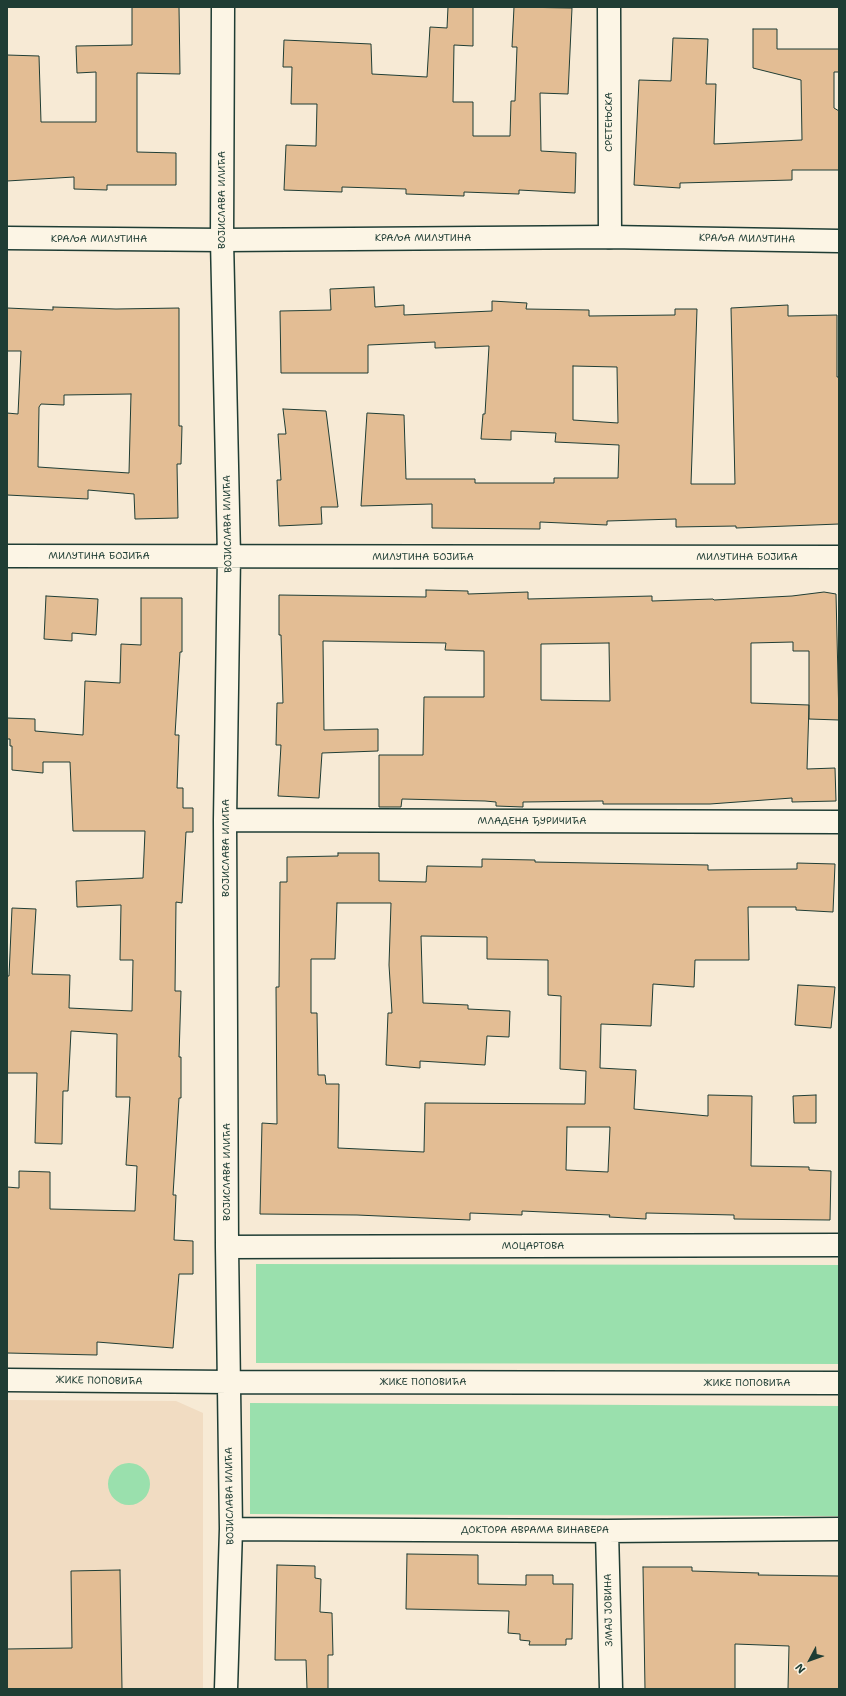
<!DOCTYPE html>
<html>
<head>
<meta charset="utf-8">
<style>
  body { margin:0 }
  #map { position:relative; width:846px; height:1696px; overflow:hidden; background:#f7ead5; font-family:"Shantell Sans",sans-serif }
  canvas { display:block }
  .frame { position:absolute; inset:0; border:8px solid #1f3d34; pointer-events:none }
  .north { position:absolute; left:790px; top:1640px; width:40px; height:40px; -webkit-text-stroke:3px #fcf5e5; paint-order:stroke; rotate:229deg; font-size:11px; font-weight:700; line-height:16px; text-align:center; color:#1f3d34 }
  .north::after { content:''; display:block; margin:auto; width:14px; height:18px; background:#1f3d34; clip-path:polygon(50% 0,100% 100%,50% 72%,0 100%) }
</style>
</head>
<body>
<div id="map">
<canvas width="846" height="1696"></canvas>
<div class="frame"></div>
<div class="north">N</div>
</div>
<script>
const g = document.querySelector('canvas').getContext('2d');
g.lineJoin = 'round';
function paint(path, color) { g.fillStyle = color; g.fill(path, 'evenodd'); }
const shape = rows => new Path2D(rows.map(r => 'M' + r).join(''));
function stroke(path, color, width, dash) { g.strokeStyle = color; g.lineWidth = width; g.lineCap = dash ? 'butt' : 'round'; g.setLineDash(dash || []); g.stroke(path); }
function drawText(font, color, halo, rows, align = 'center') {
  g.font = font + ' "Shantell Sans",sans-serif'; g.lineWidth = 3; g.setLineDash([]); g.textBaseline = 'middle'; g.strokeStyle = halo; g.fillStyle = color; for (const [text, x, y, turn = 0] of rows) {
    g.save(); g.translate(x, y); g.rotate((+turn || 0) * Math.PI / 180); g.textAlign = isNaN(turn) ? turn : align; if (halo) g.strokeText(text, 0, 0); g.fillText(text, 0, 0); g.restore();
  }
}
paint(shape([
  [7,1400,176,1401,203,1413,203,1689,7,1689]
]), '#f1dcc2');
paint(shape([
  [256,1264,839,1265,839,1364,256,1363],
  [250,1403,839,1406,839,1516,250,1514],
  '108 1484a21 21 0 1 1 42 0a21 21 0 1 1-42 0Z'
]), '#9ae0ad');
const building = shape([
  [132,7,179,7,180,74,137,73,137,152,176,153,176,185,107,185,107,190,74,189,74,177,7,181,7,55,39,56,41,122,96,122,96,72,77,73,76,46,132,45,132,7],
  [448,7,473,7,473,46,454,45,453,102,473,102,473,136,510,136,511,101,515,101,517,47,512,47,514,7,572,8,568,94,540,93,541,151,576,153,575,193,519,190,519,194,464,192,464,196,406,194,406,189,342,187,342,192,284,190,286,145,316,146,317,104,291,104,292,67,283,67,284,40,371,44,372,74,427,77,430,27,447,28,448,7],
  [753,29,777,29,777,49,839,49,839,72,834,72,834,108,839,111,839,170,792,170,792,180,680,183,680,188,634,185,639,80,671,81,673,38,708,39,706,84,716,84,714,144,802,140,801,80,753,68,753,29],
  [374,287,375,307,404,305,404,315,492,311,492,301,527,303,526,309,589,310,589,316,675,315,675,309,697,309,691,484,735,484,731,308,788,305,788,316,837,315,837,377,839,377,839,524,736,528,736,526,676,527,676,519,607,521,607,525,540,522,540,529,432,528,432,504,361,506,367,413,404,415,406,479,475,479,475,483,554,483,554,478,618,478,619,445,555,442,556,433,511,431,511,440,481,439,483,414,485,414,489,346,435,348,435,342,368,345,368,373,281,373,280,311,331,310,330,289,374,287],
  [573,366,617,367,618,423,573,420,573,366],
  [53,307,116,309,179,308,179,426,182,426,181,464,177,464,178,518,135,519,134,494,88,490,88,499,7,495,7,413,18,414,21,351,7,351,7,308,53,310,53,307],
  [131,394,129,473,38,467,39,407,41,404,64,405,64,395,131,394],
  [283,409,326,411,338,507,321,507,322,524,279,526,277,480,281,480,278,434,286,434,283,409],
  [426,590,468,591,468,594,528,592,528,599,652,596,652,601,713,599,714,600,792,596,824,592,836,594,839,720,809,719,809,651,793,651,793,642,751,643,751,703,809,705,807,769,835,768,836,801,792,802,792,798,710,804,603,804,603,801,523,802,523,807,496,806,496,802,485,801,402,799,401,807,379,807,379,755,423,755,424,697,484,697,484,651,445,650,446,643,323,641,324,730,378,729,378,751,322,753,319,798,278,796,281,745,276,745,277,703,283,703,281,635,279,635,279,595,426,597,426,590],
  [609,643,610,701,541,700,541,644,609,643],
  [46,596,98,599,96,635,72,633,72,641,44,639,46,596],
  [141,598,182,598,182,652,180,652,175,735,179,735,177,788,183,788,183,808,193,808,193,832,186,832,182,903,176,902,175,991,181,991,179,1057,181,1057,181,1098,179,1098,173,1195,176,1195,174,1240,193,1241,193,1274,179,1274,173,1348,97,1342,97,1355,7,1353,7,1187,19,1188,19,1171,50,1172,50,1209,135,1211,137,1166,126,1165,130,1097,116,1097,117,1034,71,1031,68,1091,63,1091,62,1144,35,1143,37,1073,7,1073,7,976,9,976,12,908,36,909,32,974,70,975,69,1008,132,1011,133,960,120,960,121,905,77,907,76,881,143,878,145,831,73,831,70,762,43,762,43,773,12,770,12,746,10,746,10,739,7,739,7,718,35,719,35,731,83,735,85,681,120,683,121,644,141,645,141,598],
  [338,853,379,853,379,881,426,882,427,866,482,867,482,859,535,860,535,862,708,865,708,870,797,869,797,863,835,864,833,912,796,910,796,907,748,907,749,960,695,960,694,987,653,984,651,1026,601,1024,600,1068,636,1070,634,1109,708,1116,708,1095,752,1096,751,1166,809,1167,809,1170,831,1171,830,1220,734,1219,734,1215,646,1213,646,1219,609,1217,610,1215,522,1211,522,1215,470,1213,470,1220,357,1215,260,1214,262,1123,277,1124,276,987,279,987,280,882,287,882,287,857,338,856,338,853],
  [337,903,391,903,389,965,392,1013,388,1013,386,1065,420,1068,420,1061,485,1065,487,1036,509,1037,510,1011,468,1009,468,1005,423,1003,421,936,487,937,487,959,548,960,548,995,561,996,560,1069,586,1071,585,1104,425,1103,424,1152,338,1148,339,1084,326,1084,325,1075,318,1075,317,1013,311,1013,311,959,335,959,337,903],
  [567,1127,610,1127,608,1172,566,1170,567,1127],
  [798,985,835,987,831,1028,795,1025,798,985],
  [816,1095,816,1123,794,1123,793,1096,816,1095],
  [407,1554,478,1555,478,1584,526,1585,526,1575,553,1575,553,1584,573,1584,572,1639,566,1639,566,1645,529,1645,530,1641,520,1640,520,1634,508,1633,509,1611,406,1609,407,1554],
  [277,1565,315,1566,315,1578,321,1579,320,1612,332,1613,333,1655,328,1655,328,1689,307,1689,306,1660,275,1660,277,1565],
  [643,1567,692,1567,692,1571,759,1573,758,1575,839,1576,839,1689,788,1689,789,1646,735,1644,735,1689,645,1689,643,1567],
  [120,1570,122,1689,7,1689,7,1649,72,1648,71,1571,120,1570]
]);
paint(building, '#e3bd94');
stroke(building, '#1f3d34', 1);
const minor = shape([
  [223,7,222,240,229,556,225,820,227,1247,231,1529,226,1689],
  [609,7,610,237],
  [7,556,839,557],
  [225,820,839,822],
  [227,1247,839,1245],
  [7,1380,228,1382,839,1383],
  [231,1529,607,1531,839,1529],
  [607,1531,611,1689]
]);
const secondary = shape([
  [7,238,222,240,610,237,839,241]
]);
stroke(minor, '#1f3d34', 25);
stroke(secondary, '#1f3d34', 25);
stroke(minor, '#fcf5e5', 22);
stroke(secondary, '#fcf5e5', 22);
drawText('10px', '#1f3d34', '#fcf5e5', [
  ["СРЕТЕЊСКА",609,122,-90],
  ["ВОЈИСЛАВА ИЛИЋА",222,200,-90],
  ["КРАЉА МИЛУТИНА",423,238],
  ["КРАЉА МИЛУТИНА",99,239],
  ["КРАЉА МИЛУТИНА",747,239,1],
  ["ВОЈИСЛАВА ИЛИЋА",228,524,-91],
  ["МИЛУТИНА БОЈИЋА",99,556],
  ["МИЛУТИНА БОЈИЋА",423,557],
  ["МИЛУТИНА БОЈИЋА",747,557],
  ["МЛАДЕНА ЂУРИЧИЋА",532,821],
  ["ВОЈИСЛАВА ИЛИЋА",226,848,-90],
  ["ВОЈИСЛАВА ИЛИЋА",227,1172,-90],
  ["МОЦАРТОВА",533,1246],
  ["ЖИКЕ ПОПОВИЋА",99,1381,1],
  ["ЖИКЕ ПОПОВИЋА",423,1382],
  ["ЖИКЕ ПОПОВИЋА",747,1383],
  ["ВОЈИСЛАВА ИЛИЋА",230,1496,-91],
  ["ДОКТОРА АВРАМА ВИНАВЕРА",535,1530],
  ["ЗМАЈ ЈОВИНА",609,1610,-91]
]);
</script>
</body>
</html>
